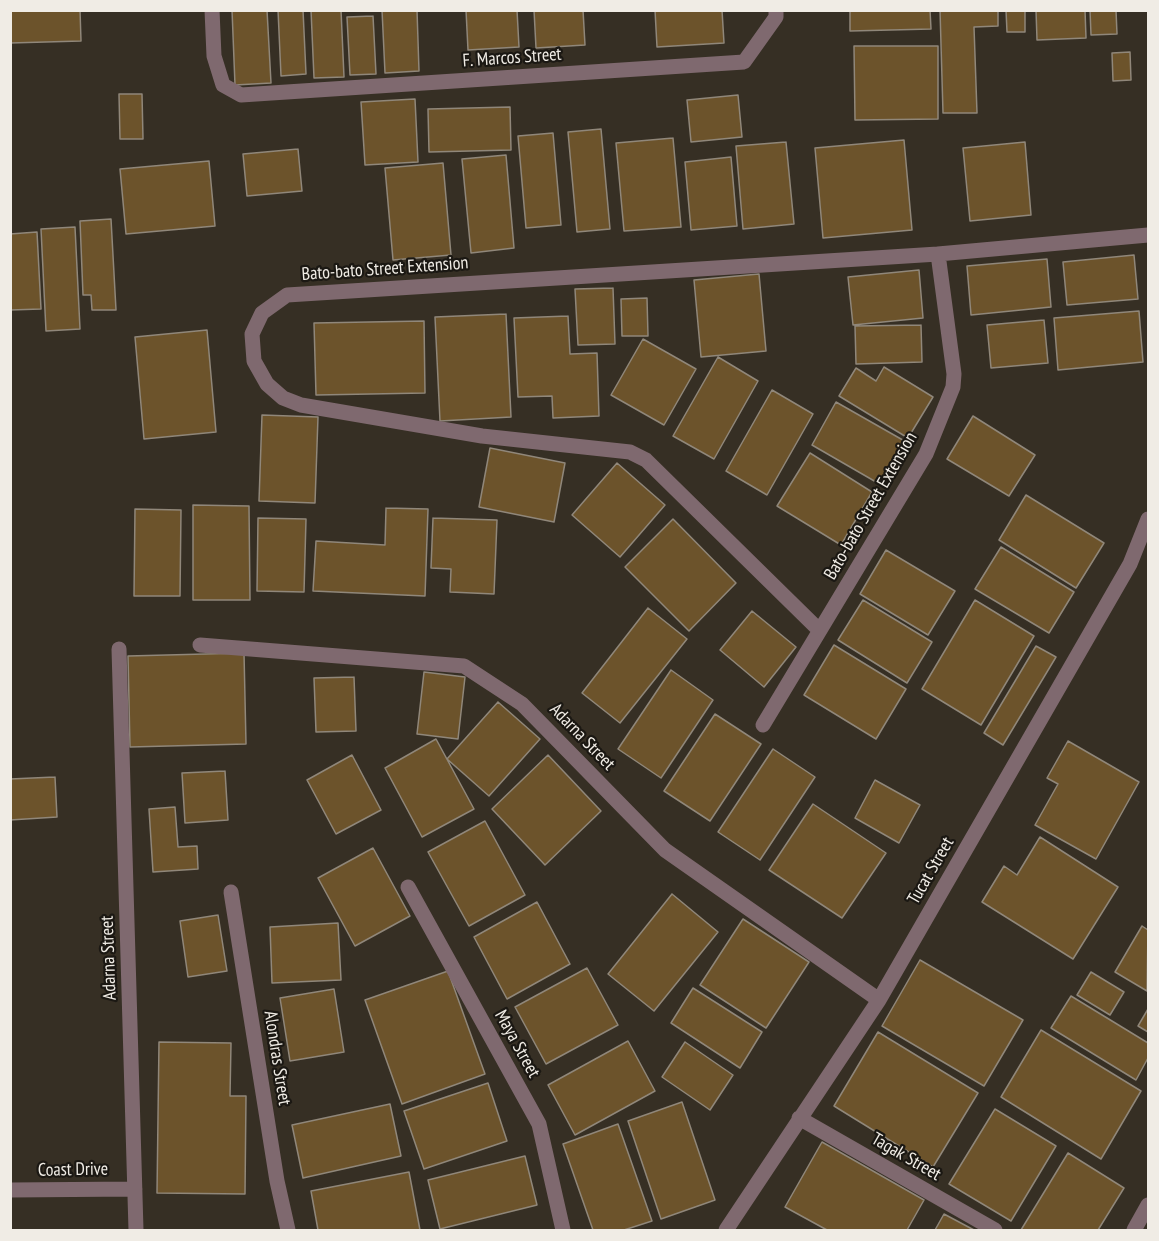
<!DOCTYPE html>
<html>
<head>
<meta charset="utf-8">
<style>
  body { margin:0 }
  #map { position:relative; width:1159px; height:1241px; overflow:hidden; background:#362f24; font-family:"PT Sans Narrow",sans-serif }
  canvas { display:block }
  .frame { position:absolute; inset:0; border:12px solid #f0ece5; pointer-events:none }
</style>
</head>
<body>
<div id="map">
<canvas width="1159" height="1241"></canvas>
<div class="frame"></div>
</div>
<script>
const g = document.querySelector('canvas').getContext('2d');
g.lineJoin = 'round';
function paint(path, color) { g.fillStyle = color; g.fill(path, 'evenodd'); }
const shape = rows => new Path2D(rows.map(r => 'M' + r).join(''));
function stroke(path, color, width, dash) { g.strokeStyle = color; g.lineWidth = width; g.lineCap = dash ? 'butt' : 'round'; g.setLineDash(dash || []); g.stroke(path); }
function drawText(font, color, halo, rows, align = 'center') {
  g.font = font + ' "PT Sans Narrow",sans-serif'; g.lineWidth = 4.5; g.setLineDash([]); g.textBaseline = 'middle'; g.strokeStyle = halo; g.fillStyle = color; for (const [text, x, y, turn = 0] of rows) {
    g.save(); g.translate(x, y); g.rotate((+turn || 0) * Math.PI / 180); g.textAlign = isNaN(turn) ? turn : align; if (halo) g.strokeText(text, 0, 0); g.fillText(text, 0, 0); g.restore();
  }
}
const building = shape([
  [10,10,80,10,81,41,10,43,10,10],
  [232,10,267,10,271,83,235,85,232,10],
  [278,10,303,10,306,74,281,76,278,10],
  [311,10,341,10,344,77,314,78,311,10],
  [382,10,417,10,419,71,385,73,382,10],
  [466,10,517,10,519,47,468,50,466,10],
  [534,10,583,10,585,45,536,48,534,10],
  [655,10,722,10,724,43,657,47,655,10],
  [850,10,930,10,931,29,850,31,850,10],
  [940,10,998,10,998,26,974,27,977,113,943,113,940,10],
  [1006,10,1025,10,1025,32,1007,32,1006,10],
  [1036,10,1085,10,1086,38,1037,40,1036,10],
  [1090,10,1116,10,1117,34,1091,35,1090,10],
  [373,16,376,74,350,75,347,17,373,16],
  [854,46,938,46,938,119,855,120,854,46],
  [1130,52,1131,80,1113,81,1112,53,1130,52],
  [119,94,142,94,143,139,120,139,119,94],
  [738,95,742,137,691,142,687,100,738,95],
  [415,99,418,162,365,165,361,102,415,99],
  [510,107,511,150,429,152,428,109,510,107],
  [601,129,610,229,577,232,568,132,601,129],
  [553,133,561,225,526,228,518,136,553,133],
  [673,138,681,227,624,231,616,143,673,138],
  [904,140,912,230,823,238,815,148,904,140],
  [786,142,794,224,743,229,736,146,786,142],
  [1025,142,1031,215,970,221,963,148,1025,142],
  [298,149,302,191,247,196,243,154,298,149],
  [506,155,514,248,471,253,462,159,506,155],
  [731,157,737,226,691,230,685,162,731,157],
  [209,161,215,226,126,234,120,169,209,161],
  [443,163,451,255,393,260,385,168,443,163],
  [111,219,116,310,92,310,91,295,83,295,80,221,111,219],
  [75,227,80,329,46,331,41,229,75,227],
  [37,232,41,309,10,310,10,234,37,232],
  [1134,255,1138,299,1067,305,1063,262,1134,255],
  [1047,259,1051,307,971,315,967,266,1047,259],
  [919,270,923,318,853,325,848,277,919,270],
  [759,274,766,351,701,357,694,280,759,274],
  [613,288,615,344,578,345,575,289,613,288],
  [647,298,648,336,622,336,621,299,647,298],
  [1139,311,1143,362,1058,370,1054,318,1139,311],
  [506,314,511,417,440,421,435,317,506,314],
  [568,316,570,354,597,353,599,416,553,418,552,396,518,397,514,318,568,316],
  [1044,320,1048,363,991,368,987,325,1044,320],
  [424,321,425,393,316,395,314,323,424,321],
  [921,325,922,362,856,364,855,326,921,325],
  [207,330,216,432,144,439,135,337,207,330],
  [643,339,696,369,664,425,611,395,643,339],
  [718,357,758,381,714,459,673,436,718,357],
  [884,367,933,397,908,438,839,396,856,368,876,381,884,367],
  [772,390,813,414,767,495,726,471,772,390],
  [836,402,908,443,883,486,812,445,836,402],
  [262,415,318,417,315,503,259,501,262,415],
  [973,416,1035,455,1009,496,947,459,973,416],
  [490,448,565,463,554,522,479,507,490,448],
  [810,453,872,492,841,545,777,506,810,453],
  [617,463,665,505,620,557,572,515,617,463],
  [1026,495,1104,543,1076,588,999,540,1026,495],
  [193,505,249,506,250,600,193,600,193,505],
  [386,508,428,509,425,596,313,591,316,541,385,545,386,508],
  [135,509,181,510,180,596,134,596,135,509],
  [258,518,306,519,304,592,257,591,258,518],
  [433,518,497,520,494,594,450,592,451,569,431,568,433,518],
  [673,519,736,583,689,631,625,567,673,519],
  [1001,547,1074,592,1049,633,975,589,1001,547],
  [886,550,955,591,928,635,860,594,886,550],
  [863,600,932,642,907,683,838,640,863,600],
  [975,600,1034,636,981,725,922,689,975,600],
  [648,608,687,639,620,723,582,693,648,608],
  [752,611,796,647,764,687,720,650,752,611],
  [834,645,906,689,876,739,804,695,834,645],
  [1036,646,1056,657,1003,745,984,733,1036,646],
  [244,653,246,744,130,747,128,656,244,653],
  [671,670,713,700,661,778,618,749,671,670],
  [424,672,465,677,458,739,417,734,424,672],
  [354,677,356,731,316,732,314,678,354,677],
  [498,702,540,739,489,796,447,759,498,702],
  [715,714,761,744,710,821,664,791,715,714],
  [436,739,474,809,422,837,385,768,436,739],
  [1068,741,1139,782,1096,859,1035,825,1058,784,1047,778,1068,741],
  [773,749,815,777,760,860,718,832,773,749],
  [352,755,381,810,336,834,307,780,352,755],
  [548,755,601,811,545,865,492,809,548,755],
  [225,771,228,820,185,823,182,773,225,771],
  [55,777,57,817,10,820,10,779,55,777],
  [875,780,920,805,899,843,855,818,875,780],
  [813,804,886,853,842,918,769,870,813,804],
  [175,807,178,847,197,846,198,869,153,872,149,809,175,807],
  [485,821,525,895,469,926,428,852,485,821],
  [1040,837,1118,887,1073,959,982,902,1004,866,1017,875,1040,837],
  [373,848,410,916,355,946,318,878,373,848],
  [672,894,718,932,654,1011,608,974,672,894],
  [537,902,570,964,507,999,474,937,537,902],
  [218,915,227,971,188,977,180,921,218,915],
  [743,919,809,962,766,1028,700,985,743,919],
  [338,923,341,980,272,983,270,927,338,923],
  [1142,926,1148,930,1147,991,1115,972,1142,926],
  [920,960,1023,1020,984,1086,882,1026,920,960],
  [587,968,618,1025,546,1064,515,1007,587,968],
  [448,971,485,1074,402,1104,365,1000,448,971],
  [1091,972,1124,992,1110,1015,1077,995,1091,972],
  [693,988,762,1032,740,1068,671,1023,693,988],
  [334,989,344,1052,290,1061,280,998,334,989],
  [1071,996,1148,1043,1148,1058,1136,1080,1051,1028,1071,996],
  [1148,1009,1148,1032,1138,1026,1148,1009],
  [1041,1030,1141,1091,1101,1159,1001,1097,1041,1030],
  [878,1032,978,1093,933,1167,834,1106,878,1032],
  [628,1041,655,1091,575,1135,548,1085,628,1041],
  [159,1042,231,1043,230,1096,246,1096,245,1194,157,1193,159,1042],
  [685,1042,733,1075,710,1110,662,1077,685,1042],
  [488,1083,507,1141,424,1169,404,1111,488,1083],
  [682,1102,715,1200,661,1219,628,1121,682,1102],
  [390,1104,401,1156,303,1178,292,1125,390,1104],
  [995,1109,1056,1146,1011,1221,949,1184,995,1109],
  [618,1124,652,1221,624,1230,593,1230,563,1144,618,1124],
  [822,1142,924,1200,907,1230,827,1230,785,1207,822,1142],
  [1068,1153,1124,1188,1098,1230,1021,1230,1068,1153],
  [525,1156,537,1205,440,1229,428,1180,525,1156],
  [409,1172,420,1230,318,1230,311,1191,409,1172],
  [944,1214,974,1230,935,1230,944,1214]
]);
paint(building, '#6c532b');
stroke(building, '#90877a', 1.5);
stroke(shape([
  [212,10,214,56,223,85,241,95,744,62,776,17,776,10],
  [819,630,646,460,630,452,482,436,301,405,283,398,267,384,254,361,252,334,262,313,287,295,938,254,1148,235],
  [200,645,464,666,522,704,665,850,879,1000],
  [119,649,136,1230],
  [763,725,926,454,953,387,954,374,938,254],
  [408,887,539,1124,563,1230],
  [231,892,277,1181,288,1230],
  [799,1118,995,1230],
  [10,1190,135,1189],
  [726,1230,879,1000,1130,564,1148,519],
  [1134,1230,1148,1205]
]), '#7f696f', 15);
drawText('18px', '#f0ece5', '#1b1813', [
  ["F. Marcos Street",512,58,-4],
  ["Bato-bato Street Extension",385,269,-4],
  ["Bato-bato Street Extension",871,506,-60],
  ["Adarna Street",582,737,46],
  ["Tucat Street",931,871,-60],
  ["Adarna Street",109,958,-92],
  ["Maya Street",517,1044,61],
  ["Alondras Street",277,1058,81],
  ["Tagak Street",906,1157,30],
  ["Coast Drive",73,1170,-1]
]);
</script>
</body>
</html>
